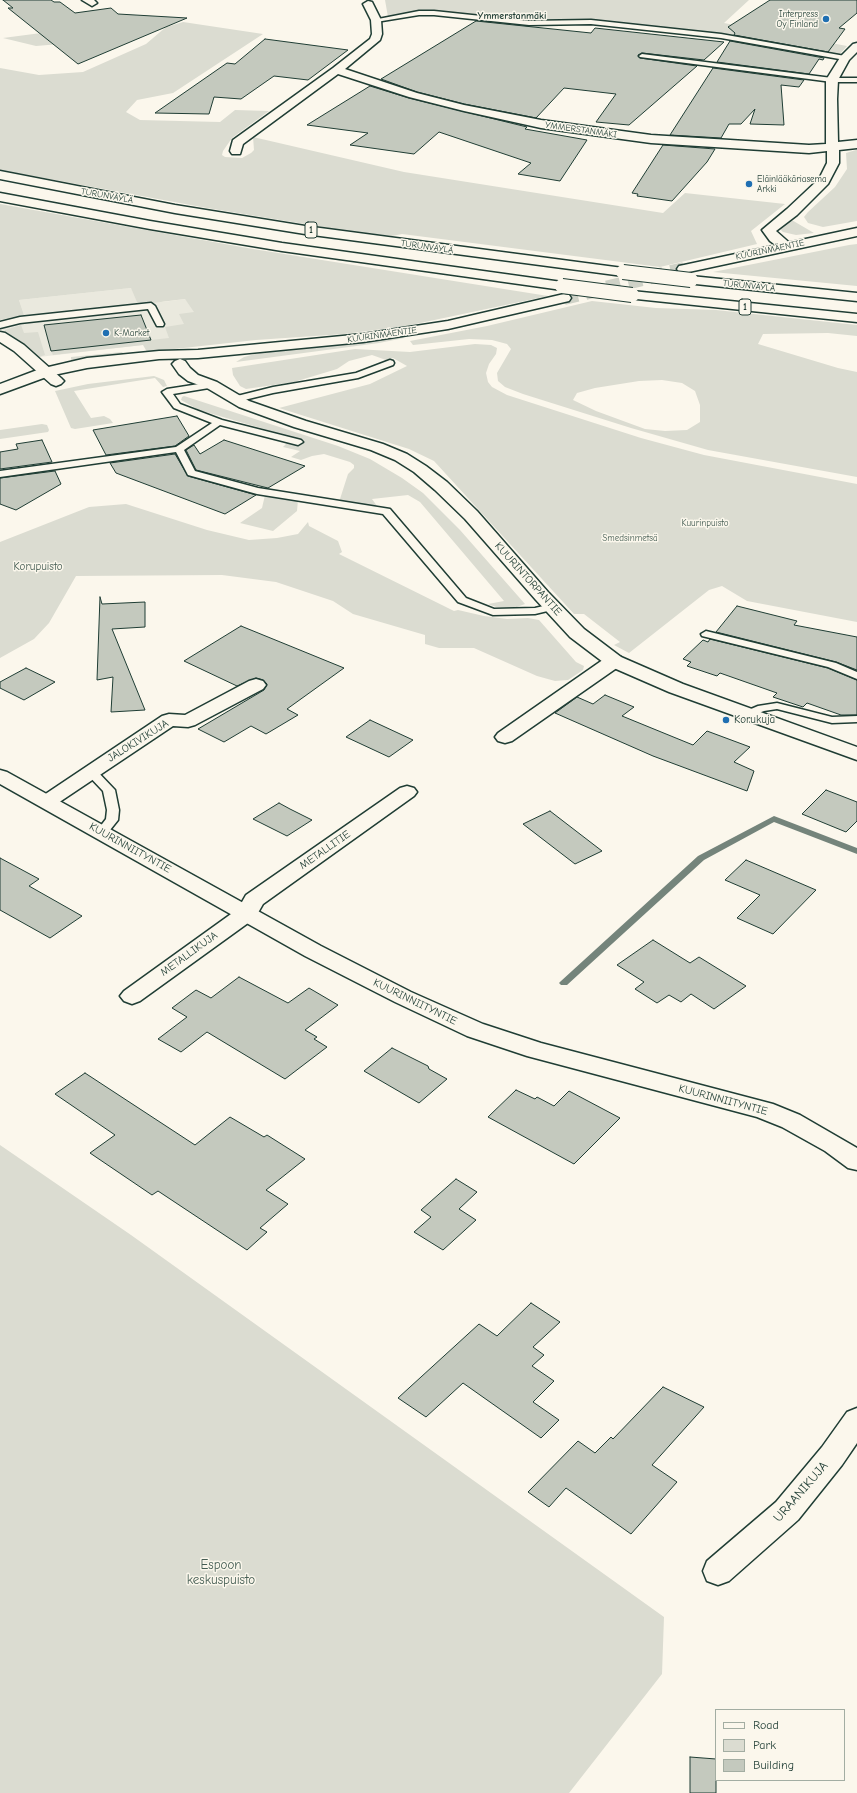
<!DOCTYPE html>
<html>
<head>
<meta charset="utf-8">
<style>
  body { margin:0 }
  #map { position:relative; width:857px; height:1793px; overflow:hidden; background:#fbf7ec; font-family:"Comic Neue",sans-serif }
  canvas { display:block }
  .legend { position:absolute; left:715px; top:1709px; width:130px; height:72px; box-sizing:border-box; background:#fbf7ec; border:1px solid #a3ada2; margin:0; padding:5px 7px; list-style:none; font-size:12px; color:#1f3d34 }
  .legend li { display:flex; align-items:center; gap:8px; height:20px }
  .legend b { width:20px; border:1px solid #a3ada2 }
</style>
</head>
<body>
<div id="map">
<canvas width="857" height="1793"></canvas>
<ul class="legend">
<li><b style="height:5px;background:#fbf7ec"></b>Road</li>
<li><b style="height:11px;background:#dbdcd1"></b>Park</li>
<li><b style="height:11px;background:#c4c9be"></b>Building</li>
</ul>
</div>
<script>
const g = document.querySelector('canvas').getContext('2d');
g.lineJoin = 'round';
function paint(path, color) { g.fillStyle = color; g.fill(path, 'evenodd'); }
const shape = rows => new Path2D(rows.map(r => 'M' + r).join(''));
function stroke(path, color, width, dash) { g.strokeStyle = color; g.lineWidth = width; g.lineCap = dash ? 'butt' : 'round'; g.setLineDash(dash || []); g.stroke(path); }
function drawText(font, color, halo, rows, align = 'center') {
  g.font = font + ' "Comic Neue",sans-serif'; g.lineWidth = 3; g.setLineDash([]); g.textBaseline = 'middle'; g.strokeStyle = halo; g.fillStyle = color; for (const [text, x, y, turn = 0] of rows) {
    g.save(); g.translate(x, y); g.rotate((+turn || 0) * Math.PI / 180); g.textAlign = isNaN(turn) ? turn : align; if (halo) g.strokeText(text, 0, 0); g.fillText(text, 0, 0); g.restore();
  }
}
paint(shape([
  [131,288,163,302,185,299,236,331,143,345,39,357,0,330,0,320,24,315,19,300]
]), '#eae9de');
paint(shape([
  [385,0,749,0,724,23,847,46,839,55,726,34,595,20,528,21,434,11,417,12,388,17],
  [183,22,263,34,173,93,137,100,126,112,140,120,220,122,235,110,269,111,232,138,223,151,222,155,225,157,242,158,251,153,254,150,253,137,404,172,663,213,685,193,785,204,751,231,757,244,660,267,402,234,392,236,341,230,207,208,0,170,0,68,39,75,83,72,146,44,166,27],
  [87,27,60,44,36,46,3,38],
  [856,146,857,146,857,221,823,227,808,223,804,217,808,212,835,187,847,169,846,153,856,150],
  [0,204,253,249,548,296,406,326,344,334,256,340,147,352,143,345,53,355,51,351,169,338,165,327,184,324,179,314,194,312,185,299,144,304,137,302,131,288,19,300,24,315,0,320],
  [790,219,814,233,796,235,783,232,780,229,781,226],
  [857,244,857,286,713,272,849,245],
  [592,301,656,308,716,310,857,325,857,336,828,333,763,334,758,344,838,368,857,372,857,477,708,450,631,428,523,394,505,387,498,381,497,373,511,349,507,344,492,340,469,339,413,345,410,341,487,326],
  [662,380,682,383,695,391,700,405,700,422,687,430,665,431,645,429,596,411,573,400,577,393,595,388,639,381],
  [21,325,24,333,38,332,45,355,39,357,5,334,5,330],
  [402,336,404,338,379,343,236,362,244,357,259,353],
  [475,344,491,345,497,348,496,354,489,364,486,373,488,382,492,387,507,395,641,438,704,455,857,484,857,622,747,601,722,586,709,590,629,653,614,645,620,642,584,614,574,614,434,461,409,449,279,408,370,384,407,366,393,358,386,360,372,355,349,361,337,369,294,382,246,389,240,386,233,375,232,368,355,349,410,352],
  [122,352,124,354,71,361,71,357],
  [154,376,164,380,167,386,163,387,155,378,74,391,91,418,104,416,110,419,113,423,75,429,71,428,55,391,88,384],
  [184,396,338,446,370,459,402,478,423,493,460,530,525,604,514,608,496,607,488,604,504,601,420,502,408,495,372,499,377,506,368,506,341,501,340,499,348,474,354,468,354,465,350,462,324,454,312,456,301,460,291,457,300,451,283,447,287,443,299,446,305,441,199,410,181,400,182,397],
  [42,424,47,425,49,430,48,432,0,439,0,430],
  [265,495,298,500,297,511,273,531,240,523,262,508],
  [126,504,207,530,249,540,277,538,298,534,308,522,309,526,338,541,342,552,339,554,454,611,458,610,484,616,507,619,528,618,539,620,576,662,584,666,583,670,568,680,555,681,537,676,474,648,439,648,425,644,425,635,353,614,333,601,276,582,222,575,76,576,49,623,34,639,0,658,0,542,89,507],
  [0,1145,131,1235,664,1617,662,1674,569,1793,0,1793]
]), '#dbdcd1');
paint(shape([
  [774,816,857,848,857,854,774,822,704,860,567,985,561,985,559,983,561,981,698,856,774,816]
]), '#74847b');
const building = shape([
  [3,0,51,0,54,2,60,2,75,13,111,8,118,14,187,18,78,64,8,8,13,8,3,0],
  [770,0,857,0,857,13,839,28,845,29,828,52,734,35,735,33,728,27,770,0],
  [476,21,591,33,595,28,724,42,704,60,642,53,638,55,640,58,697,66,629,125,596,122,616,94,564,88,536,118,464,104,417,92,381,79,476,21],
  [265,39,348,50,308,80,274,76,241,99,214,97,209,114,155,113,227,63,235,64,265,39],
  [730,41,824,58,823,60,819,59,809,74,717,62,730,41],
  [713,68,804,80,799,87,781,85,784,125,750,124,755,109,741,124,729,124,721,138,670,135,713,68],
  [370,86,409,98,527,127,525,129,587,140,560,181,518,174,531,163,439,132,414,154,350,145,368,133,307,125,370,86],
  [663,145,715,149,707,162,672,201,637,196,638,194,632,193,663,145],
  [141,315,151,340,51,351,44,325,141,315],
  [177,416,189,436,175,446,106,455,93,430,177,416],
  [42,440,52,462,0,469,0,452,18,449,16,444,42,440],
  [224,440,305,466,268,488,196,470,186,450,194,445,200,454,224,440],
  [175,454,188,476,256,495,225,514,116,473,110,463,175,454],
  [55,471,61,484,16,510,0,504,0,478,55,471],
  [100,597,102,604,145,602,145,627,112,629,145,710,111,712,113,677,97,680,100,597],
  [737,606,797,621,794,625,857,637,857,670,836,662,716,632,737,606],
  [241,626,344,668,287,709,298,715,266,734,251,726,224,742,198,729,264,690,267,684,263,680,256,678,237,686,184,661,241,626],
  [710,639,828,668,857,680,857,715,841,715,807,703,803,707,773,697,777,693,720,673,717,676,687,666,691,662,683,659,703,640,708,642,710,639],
  [26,668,55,682,24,700,0,688,0,682,26,668],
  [605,695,634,707,622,716,693,745,707,731,750,747,734,762,754,771,747,791,653,756,555,713,577,697,593,704,605,695],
  [370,720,413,740,389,757,346,737,370,720],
  [826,790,857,802,857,821,846,832,802,814,826,790],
  [279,803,290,809,312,820,287,836,253,819,279,803],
  [550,811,602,851,575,864,523,824,550,811],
  [0,858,39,879,29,886,82,916,50,938,0,910,0,858],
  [746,860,816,890,773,934,737,918,760,895,725,880,746,860],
  [653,940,690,963,699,957,746,986,714,1009,691,994,681,1002,669,995,657,1003,635,989,644,982,617,965,653,940],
  [239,977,288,1003,309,988,338,1005,305,1030,317,1037,314,1039,327,1047,285,1079,207,1032,181,1052,158,1039,187,1017,172,1008,196,990,211,998,239,977],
  [392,1048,428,1066,429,1069,447,1079,419,1103,364,1071,392,1048],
  [85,1073,195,1145,230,1117,264,1137,267,1135,305,1159,266,1190,288,1204,260,1228,267,1232,247,1250,158,1191,152,1195,90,1153,115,1135,55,1094,85,1073],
  [516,1090,535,1099,537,1097,554,1106,569,1091,620,1118,574,1164,488,1117,516,1090],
  [456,1179,477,1192,459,1209,476,1220,443,1250,414,1232,431,1217,421,1210,456,1179],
  [531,1303,560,1322,533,1347,544,1355,532,1366,554,1381,533,1402,559,1420,541,1438,463,1383,426,1417,398,1398,479,1324,497,1336,531,1303],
  [663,1387,704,1407,652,1465,677,1482,631,1534,566,1488,549,1507,528,1492,578,1441,595,1453,611,1437,613,1439,663,1387],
  [690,1757,716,1759,716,1793,690,1793,690,1757]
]);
paint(building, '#c4c9be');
stroke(building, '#1f3d34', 1);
stroke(shape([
  [564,298,684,269]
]), '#cfd2c7', 14, [14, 8]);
const lane = shape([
  [419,11,434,11,529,21,591,20,721,34,845,56,848,58,845,60,721,38,591,24,529,25,434,15,419,15,376,22,373,20,419,11],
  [642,54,832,78,857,78,857,82,832,82,640,57,639,56,642,54],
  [151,303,155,306,164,324,163,326,157,326,148,309,20,323,0,328,0,322,20,317,151,303],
  [390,360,393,361,394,363,393,365,358,378,273,393,236,402,231,399,233,397,273,387,356,373,390,360],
  [212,382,215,383,217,385,215,387,173,394,180,404,222,420,301,440,303,442,298,445,220,425,184,450,195,471,258,488,390,509,466,598,494,609,535,608,552,604,557,607,556,609,535,614,493,615,458,602,383,514,257,494,188,475,176,452,0,477,0,471,176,447,212,423,174,408,162,392,167,389,212,382],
  [706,631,836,663,857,672,857,679,828,667,702,636,701,634,706,631],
  [777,703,832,717,857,716,857,722,832,723,777,709,764,711,748,717,742,714,744,712,758,706,777,703],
  [91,768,95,769,115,790,119,810,118,820,106,835,102,836,98,835,96,832,106,819,107,810,103,791,85,772,87,769,91,768]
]);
const street = shape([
  [82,0,94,0,97,3,92,6,82,0],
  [368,1,372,2,381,20,382,34,380,40,345,69,417,93,464,105,541,120,651,135,809,145,826,144,826,80,841,56,853,44,857,43,857,52,849,60,838,80,837,99,838,142,857,140,857,148,839,150,839,163,828,184,797,215,776,231,793,246,791,249,786,250,781,249,770,241,762,230,787,209,819,179,827,163,827,151,809,153,651,143,541,128,464,111,409,97,338,74,243,144,240,154,232,154,230,151,233,140,333,68,370,39,372,34,371,20,363,4,368,1],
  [0,332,5,333,24,345,61,378,64,381,61,384,56,386,51,384,14,351,0,342,0,332],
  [614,655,621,657,623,661,621,665,512,741,505,743,498,741,495,737,498,733,607,657,614,655],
  [256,679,263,681,266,685,263,689,195,725,188,727,173,726,55,805,48,807,41,805,38,801,41,797,162,716,169,714,185,715,249,681,256,679],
  [407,786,414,788,417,792,414,796,263,904,255,918,140,1001,132,1004,124,1001,120,996,124,991,238,909,246,895,400,788,407,786],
  [857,1408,857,1443,842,1465,798,1520,729,1581,718,1585,707,1581,703,1571,707,1561,776,1502,822,1447,847,1412,857,1408]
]);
const secondary = shape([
  [857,228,857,236,684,273,679,272,677,269,679,266,684,265,857,228],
  [564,294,569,295,571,298,569,301,448,329,363,342,198,358,159,359,87,368,49,376,0,394,0,384,40,369,87,358,159,351,198,350,363,334,448,321,564,294],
  [180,359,185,361,190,368,198,375,217,382,249,401,306,421,383,444,407,454,426,466,447,482,477,511,548,592,584,629,621,657,683,684,857,747,857,760,669,692,607,665,570,637,536,600,465,519,435,490,414,472,395,460,371,450,294,427,239,407,207,388,188,381,179,374,172,364,175,361,180,359],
  [0,770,7,772,321,946,411,992,483,1024,541,1043,773,1104,800,1115,857,1148,857,1170,848,1168,825,1151,782,1127,757,1117,527,1056,467,1036,395,1002,305,956,0,784,0,770]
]);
const highway = shape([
  [0,171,175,205,305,226,623,268,628,269,630,272,628,275,623,276,305,234,175,213,0,179,0,171],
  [0,193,150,221,282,243,562,282,567,283,569,286,567,289,562,290,282,251,150,229,0,201,0,193],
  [691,276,857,293,857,301,686,283,684,280,686,277,691,276],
  [632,291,857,314,857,322,627,298,625,295,627,292,632,291]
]);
stroke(lane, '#1f3d34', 3);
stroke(street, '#1f3d34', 3);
stroke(secondary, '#1f3d34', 3);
stroke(highway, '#1f3d34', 3);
paint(lane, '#fbf7ec');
paint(street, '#fbf7ec');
paint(secondary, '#fbf7ec');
paint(highway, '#fbf7ec');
const highwayBridge = shape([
  [623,272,691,280],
  [562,286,632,295]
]);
stroke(highwayBridge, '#1f3d34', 16, []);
stroke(highwayBridge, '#fbf7ec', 14);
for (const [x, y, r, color] of [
  [826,19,4,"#1f6fb2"],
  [749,184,4,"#1f6fb2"],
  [106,333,4,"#1f6fb2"],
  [726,720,4,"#1f6fb2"]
]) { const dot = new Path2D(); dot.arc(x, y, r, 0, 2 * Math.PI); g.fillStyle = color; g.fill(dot); stroke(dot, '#fbf7ec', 1.5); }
drawText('9px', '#1f3d34', '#fbf7ec', [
  ["Interpress",818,14,"right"],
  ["Oy Finland",818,24,"right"],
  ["Eläinlääkäriasema",757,179],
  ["Arkki",757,189],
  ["K-Market",114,333]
], 'left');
drawText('9px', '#1f3d34', '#fbf7ec', [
  ["YMMERSTANMÄKI",581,130,8],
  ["TURUNVÄYLÄ",107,196,10],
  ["TURUNVÄYLÄ",427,247,8],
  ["KUURINMÄENTIE",770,250,-12],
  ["TURUNVÄYLÄ",749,286,6],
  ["KUURINMÄENTIE",382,335,-8]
]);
drawText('9px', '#455d53', '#fbf7ec', [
  ["Kuurinpuisto",705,523],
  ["Smedsinmetsä",630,538]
]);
drawText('bold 10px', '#1f3d34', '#fbf7ec', [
  ["Ymmerstanmäki",512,16]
]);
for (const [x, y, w] of [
  [311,230,12],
  [745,307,12]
]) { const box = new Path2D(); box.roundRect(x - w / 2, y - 8, w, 16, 3); g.fillStyle = '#fbf7ec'; g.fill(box); stroke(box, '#1f3d34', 1); }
drawText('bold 10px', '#1f3d34', null, [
  ["1",311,230],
  ["1",745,307]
]);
drawText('11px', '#455d53', '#fbf7ec', [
  ["Korupuisto",38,567]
]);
drawText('11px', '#1f3d34', '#fbf7ec', [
  ["KUURINTORPANTIE",528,579,48],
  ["JALOKIVIKUJA",138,741,-32],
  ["KUURINNIITYNTIE",130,848,29],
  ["METALLITIE",325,850,-35],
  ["METALLIKUJA",189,954,-36],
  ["KUURINNIITYNTIE",415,1002,26],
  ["KUURINNIITYNTIE",723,1100,15]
]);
drawText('11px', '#1f3d34', '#fbf7ec', [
  ["Korukuja",734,720]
], 'left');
drawText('13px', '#1f3d34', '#fbf7ec', [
  ["URAANIKUJA",801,1492,-49]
]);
drawText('13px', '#455d53', '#fbf7ec', [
  ["Espoon",221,1565],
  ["keskuspuisto",221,1580]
]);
</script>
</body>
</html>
